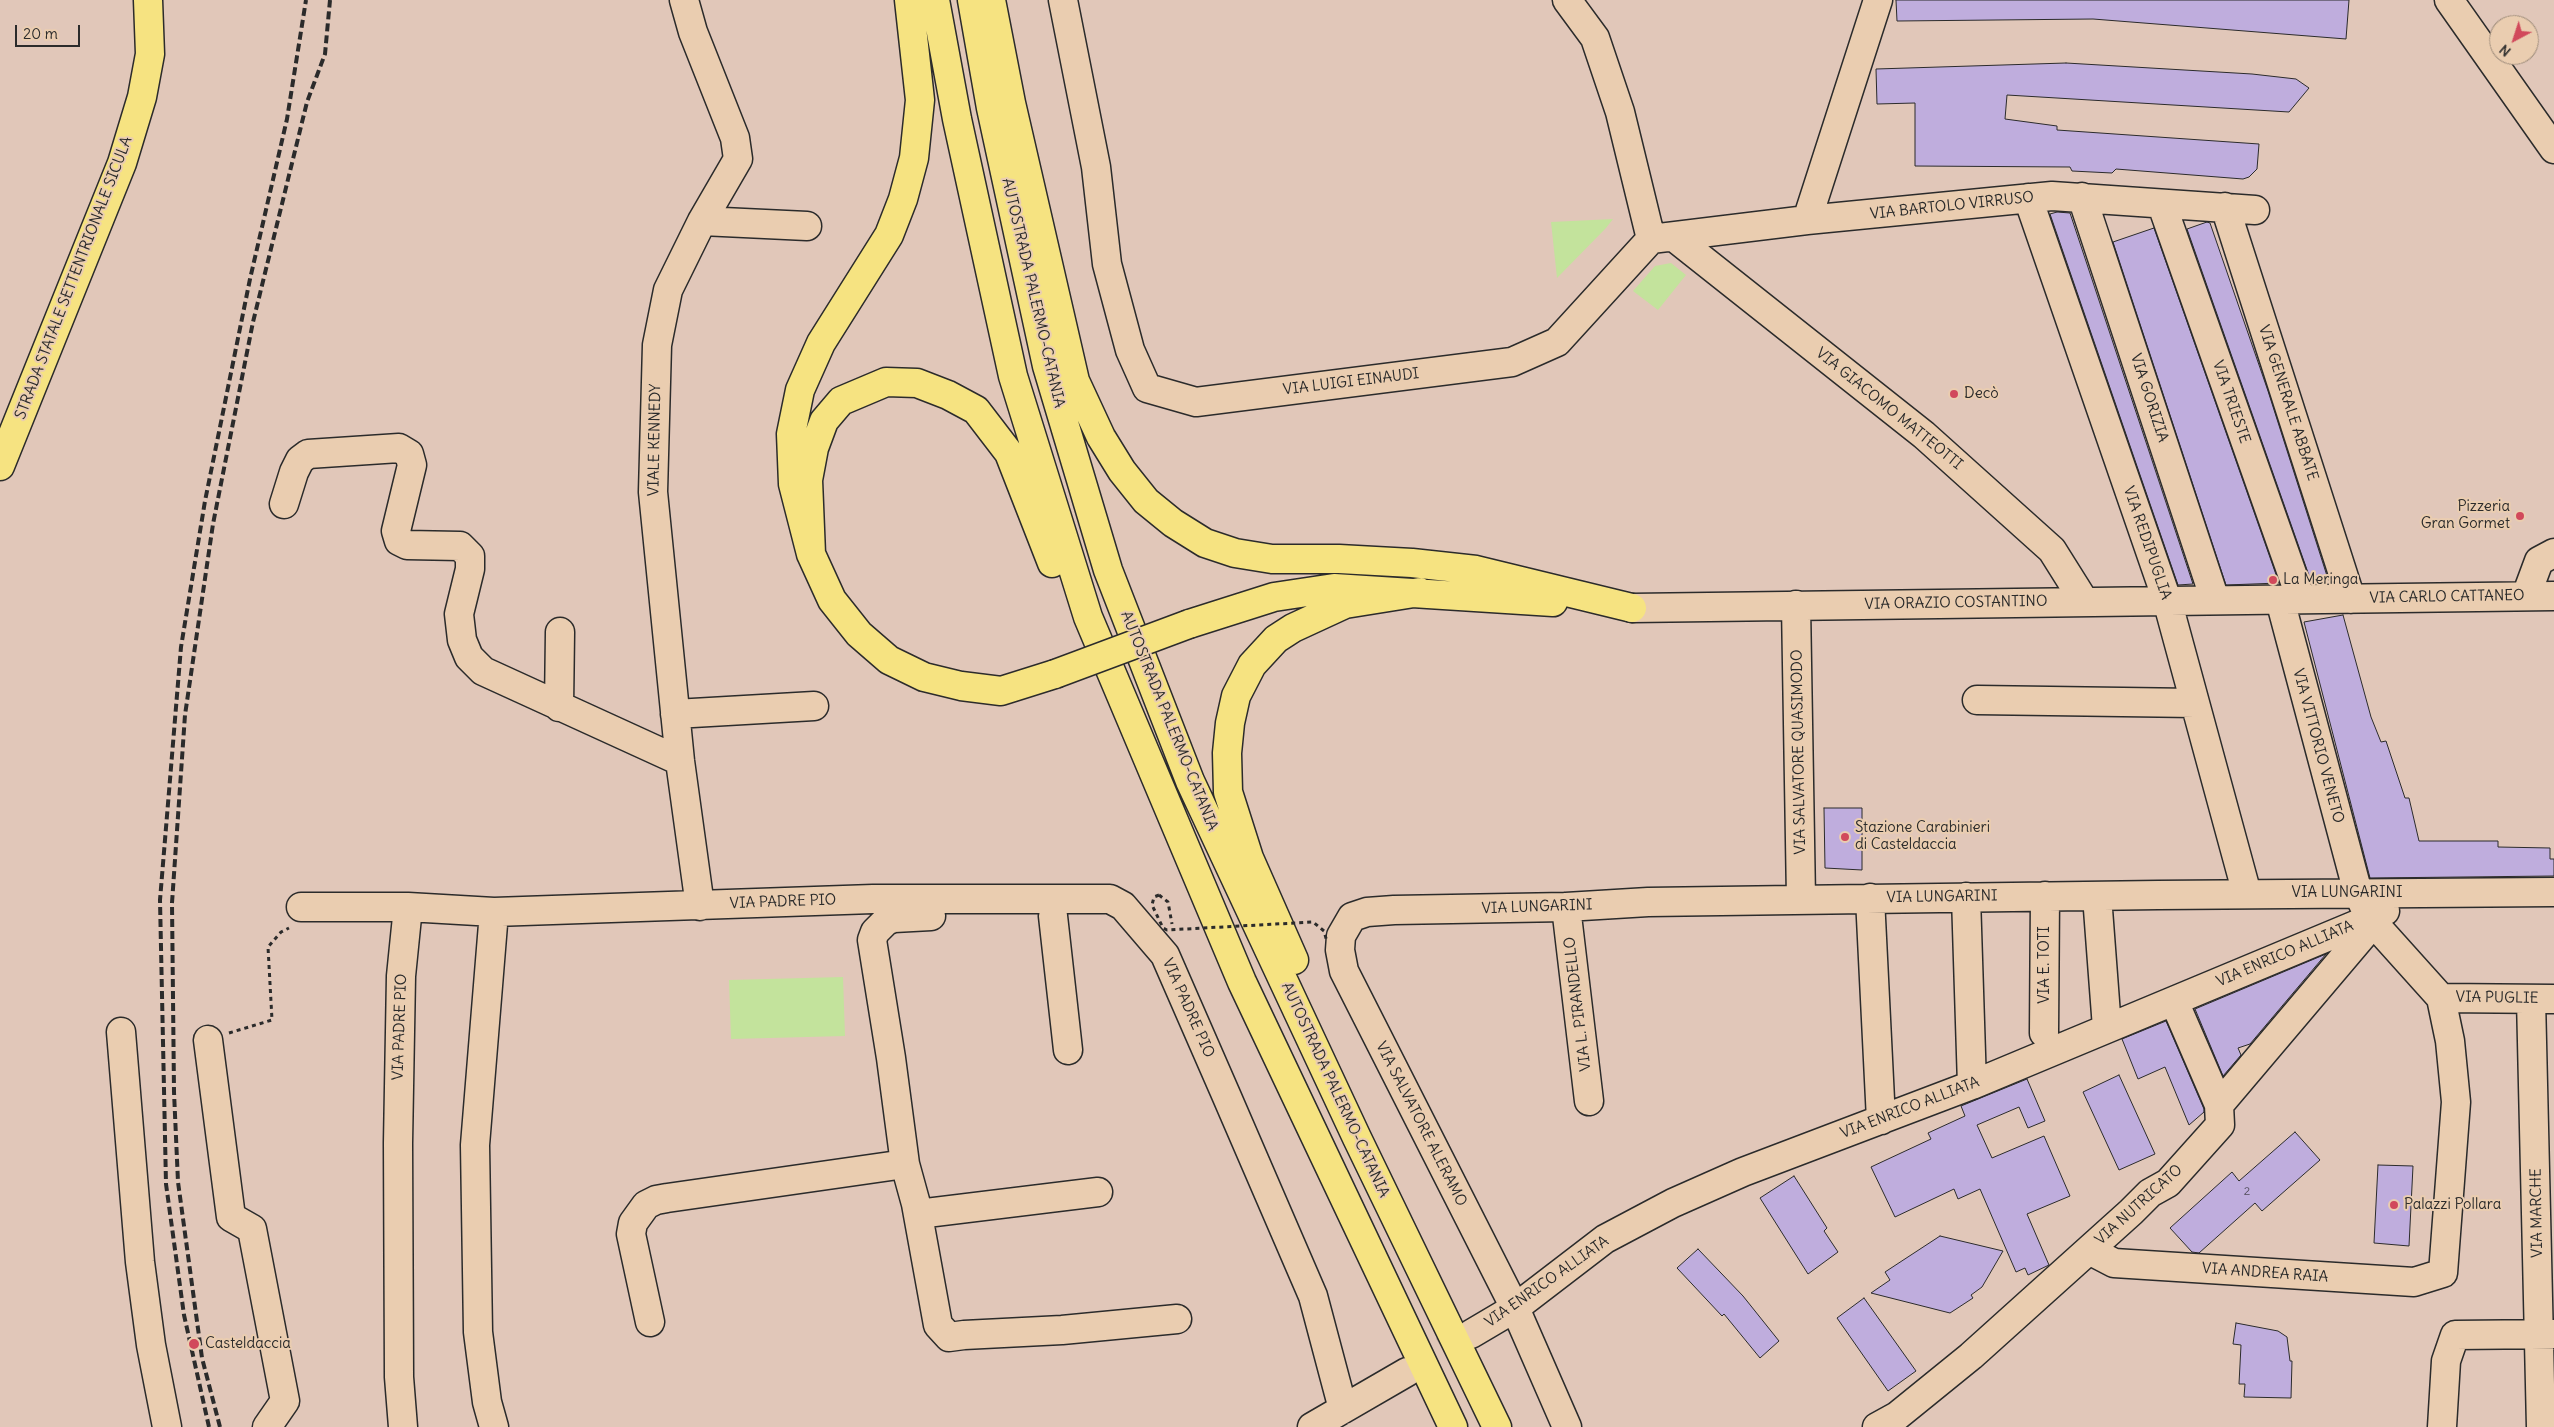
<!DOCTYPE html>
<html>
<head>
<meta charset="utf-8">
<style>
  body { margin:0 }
  #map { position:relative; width:2554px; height:1427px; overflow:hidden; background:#e1c7b9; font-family:Delius,sans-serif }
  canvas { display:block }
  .north { position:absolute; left:2489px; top:15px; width:50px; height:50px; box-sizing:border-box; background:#eacdb0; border:1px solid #9e8c7b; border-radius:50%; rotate:220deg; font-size:14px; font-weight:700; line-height:20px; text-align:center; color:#2b2b2b }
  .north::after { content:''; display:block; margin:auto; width:18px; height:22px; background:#d1495b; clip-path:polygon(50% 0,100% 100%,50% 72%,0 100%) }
  .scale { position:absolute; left:15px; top:25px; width:65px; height:22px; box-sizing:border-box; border:2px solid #2b2b2b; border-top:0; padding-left:6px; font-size:15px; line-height:18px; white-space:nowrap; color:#2b2b2b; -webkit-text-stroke:4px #eacdb0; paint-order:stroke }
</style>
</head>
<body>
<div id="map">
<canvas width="2554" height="1427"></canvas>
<div class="north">N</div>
<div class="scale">20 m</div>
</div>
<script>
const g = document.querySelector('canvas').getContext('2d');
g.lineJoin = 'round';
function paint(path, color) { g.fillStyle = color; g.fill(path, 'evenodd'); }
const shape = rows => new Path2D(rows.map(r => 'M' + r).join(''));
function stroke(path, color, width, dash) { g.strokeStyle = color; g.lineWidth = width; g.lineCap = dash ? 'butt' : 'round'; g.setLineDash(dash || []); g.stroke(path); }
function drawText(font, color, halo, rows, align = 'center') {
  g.font = font + ' Delius,sans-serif'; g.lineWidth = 4; g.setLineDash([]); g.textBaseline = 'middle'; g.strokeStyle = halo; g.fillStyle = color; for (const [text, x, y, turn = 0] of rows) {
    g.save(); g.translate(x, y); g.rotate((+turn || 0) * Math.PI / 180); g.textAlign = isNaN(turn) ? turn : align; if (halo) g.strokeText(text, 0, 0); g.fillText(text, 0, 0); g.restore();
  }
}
paint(shape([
  [1613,219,1606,228,1557,278,1551,222],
  [1671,263,1686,275,1658,310,1633,291,1655,266],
  [843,977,845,1036,731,1039,729,980]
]), '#c3e39c');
const building = shape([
  [1896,0,2349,0,2346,39,2093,19,1897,21,1896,0],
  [2066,63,2252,74,2296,79,2309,88,2289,112,2007,95,2005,119,2057,126,2057,130,2259,144,2257,169,2249,177,2243,179,2116,169,2112,173,2072,171,2070,167,1915,166,1915,103,1877,104,1876,69,2066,63],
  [2057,212,2070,213,2193,584,2178,585,2050,214,2057,212],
  [2207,222,2210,223,2268,391,2328,579,2315,583,2312,584,2187,229,2207,222],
  [2154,228,2279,583,2226,585,2113,242,2154,228],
  [2343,615,2371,717,2381,742,2386,741,2405,798,2409,798,2419,841,2498,841,2498,847,2550,848,2550,859,2554,859,2554,876,2370,878,2304,622,2343,615],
  [1824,808,1862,808,1862,870,1825,868,1824,808],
  [2326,954,2250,1044,2238,1048,2241,1055,2223,1076,2195,1009,2326,954],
  [2166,1021,2204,1109,2204,1112,2189,1125,2165,1067,2138,1079,2122,1039,2166,1021],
  [2119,1075,2155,1154,2119,1170,2083,1092,2119,1075],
  [2027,1079,2045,1121,2028,1128,2019,1107,1977,1125,1992,1158,2044,1136,2070,1196,2027,1214,2049,1265,2028,1275,2025,1268,2016,1272,1980,1189,1958,1199,1954,1189,1895,1217,1871,1167,1931,1139,1928,1133,1965,1116,1961,1106,2027,1079],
  [2295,1132,2320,1160,2262,1211,2255,1203,2199,1253,2192,1252,2170,1228,2232,1172,2239,1181,2295,1132],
  [2378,1165,2413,1166,2409,1246,2374,1243,2378,1165],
  [1794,1176,1827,1228,1824,1231,1838,1252,1808,1274,1760,1198,1794,1176],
  [1940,1236,2003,1251,1982,1287,1971,1295,1973,1298,1950,1313,1871,1293,1890,1280,1885,1272,1940,1236],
  [1698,1249,1743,1296,1779,1341,1760,1358,1724,1314,1722,1316,1677,1268,1698,1249],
  [1864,1298,1916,1371,1888,1391,1837,1318,1864,1298],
  [2236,1323,2278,1331,2287,1337,2290,1361,2292,1361,2291,1398,2244,1397,2245,1384,2239,1384,2241,1345,2233,1344,2236,1323]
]);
paint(building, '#bfaddd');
stroke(building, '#2b2b2b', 1);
stroke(shape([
  [1407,1372,1471,1334]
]), '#bda89d', 28, [28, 14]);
const minor = shape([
  [684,0,693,32,735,138,738,159,702,221,668,290,657,345,653,492,680,761,700,906],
  [1063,0,1096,167,1107,264,1130,350,1147,388,1196,402,1512,362,1557,342,1651,239],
  [1567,0,1595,38,1620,112,1651,239],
  [2449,0,2554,149],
  [2082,197,2215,600],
  [2028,198,2167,600,2247,894],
  [2162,205,2301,599],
  [2225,207,2351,599],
  [1807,220,1878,0],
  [702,221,807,226],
  [1674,237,1924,435,2052,550,2084,601],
  [1651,239,1807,220,2052,196,2255,210],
  [284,504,294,472,300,460,308,454,399,448,409,454,412,465,396,531,399,541,407,545,460,546,470,556,470,569,459,614,462,640,469,657,483,671,680,761],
  [2526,596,2539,561,2554,553],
  [1796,605,1801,899],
  [1632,608,2554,596],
  [1977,700,2195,703],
  [559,707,560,632],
  [675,714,814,706],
  [2097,896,2107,1028],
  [1966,897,1972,1085],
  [1870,898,1881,1120],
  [301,907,408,907],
  [1566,907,1589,1101],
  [494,912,475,1145,478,1332,487,1402,494,1427],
  [931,916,894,918,886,921,875,932,872,940,891,1058,905,1164,916,1204,938,1325,949,1337,964,1335,1062,1330,1177,1319],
  [1053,916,1068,1050],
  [2441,998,2554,999],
  [2531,999,2541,1427],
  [2174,1001,2219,1105],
  [121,1032,140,1262,151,1345,167,1427],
  [2044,1033,2045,896],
  [208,1040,231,1217,252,1229,285,1401,267,1427],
  [918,1214,1098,1192],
  [2089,1250,2114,1263,2414,1282,2443,1273,2456,1102,2450,1041,2441,998,2370,919,2358,893,2280,600],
  [650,1322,631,1234,633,1223,646,1205,656,1200,667,1198,905,1164],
  [1471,1334,1515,1308,1605,1239,1673,1203,1743,1172,1972,1085,2370,919,2385,911],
  [403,1427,399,1377,398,1143,401,976,408,907,494,912,873,899,1110,899,1123,906,1165,955,1227,1097,1313,1296,1343,1409],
  [1312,1427,1407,1372],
  [1567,1427,1515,1308,1344,971,1340,950,1341,936,1352,917,1367,912,1394,910,1566,907,1648,902,2158,895,2554,892],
  [1877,1427,1897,1416,1971,1356,2131,1212,2150,1193,2168,1183,2220,1125,2219,1105,2363,935,2370,919],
  [2442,1427,2446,1361,2455,1335,2554,1334]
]);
const major = shape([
  [0,466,122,163,142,97,150,54,148,0]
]);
const highway = shape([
  [909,0,920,100,914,158,903,199,889,235,821,343,800,390,791,434,793,484,811,554,832,600,859,634,889,660,924,677,961,686,1001,691,1055,674],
  [935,0,957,119,1013,376,1088,617,1242,982,1453,1427],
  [972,0,991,108,1047,366,1108,570,1190,781,1357,1138,1497,1427],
  [991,0,1011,103,1075,381,1101,437,1122,471,1146,501,1173,523,1205,543,1235,553,1272,559,1339,559,1412,563,1476,570,1632,608],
  [811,554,808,480,814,448,824,421,841,401,886,382,917,383,948,395,976,410,1009,453,1052,563],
  [1189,624,1274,597,1334,588,1553,602],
  [1294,960,1249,858,1228,792,1227,753,1230,723,1236,696,1252,665,1276,639,1293,628,1345,604,1420,592]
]);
stroke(minor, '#2b2b2b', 31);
stroke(major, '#2b2b2b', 31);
stroke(highway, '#2b2b2b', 31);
stroke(shape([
  [1159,895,1168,902,1172,924],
  [229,1033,272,1020,268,947,281,932,289,928]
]), '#2b2b2b', 3, [4, 4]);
stroke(minor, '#eacdb0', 28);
stroke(major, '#f6e381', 28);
stroke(highway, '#f6e381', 28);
stroke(shape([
  [209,1427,184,1315,166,1184,160,900,181,647,205,501,250,279,287,119,306,0],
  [220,1427,202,1358,178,1182,174,1092,172,903,185,715,213,524,253,322,307,102,325,54,330,0]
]), '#2b2b2b', 4, [8, 4]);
const highwayBridge = shape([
  [1055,674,1189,624]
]);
stroke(highwayBridge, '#2b2b2b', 31, []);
stroke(shape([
  [1159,895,1154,897,1152,905,1163,928,1167,930,1313,922,1324,931,1327,942]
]), '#2b2b2b', 3, [4, 4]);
stroke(highwayBridge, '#f6e381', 28);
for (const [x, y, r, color] of [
  [1954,394,5,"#d1495b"],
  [2520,516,5,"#d1495b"],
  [2273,580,5,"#d1495b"],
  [1845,837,5,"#d1495b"],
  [2394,1205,5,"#d1495b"],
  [194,1344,6,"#d1495b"]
]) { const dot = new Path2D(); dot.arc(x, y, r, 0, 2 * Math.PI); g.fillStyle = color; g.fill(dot); stroke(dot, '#eacdb0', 2); }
drawText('12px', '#504c58', null, [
  ["2",2247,1192]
]);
drawText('15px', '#2b2b2b', '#eacdb0', [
  ["VIA BARTOLO VIRRUSO",1952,206,-6],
  ["STRADA STATALE SETTENTRIONALE SICULA",74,278,-69],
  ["AUTOSTRADA PALERMO-CATANIA",1033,293,77],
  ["VIA LUIGI EINAUDI",1351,382,-7],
  ["VIA GORIZIA",2149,398,72],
  ["VIA TRIESTE",2231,402,71],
  ["VIA GENERALE ABBATE",2288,403,72],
  ["VIA GIACOMO MATTEOTTI",1889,409,39],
  ["VIALE KENNEDY",655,440,-89],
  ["VIA REDIPUGLIA",2147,543,71],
  ["VIA CARLO CATTANEO",2447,597,-1],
  ["VIA ORAZIO COSTANTINO",1956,603,-1],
  ["AUTOSTRADA PALERMO-CATANIA",1169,721,68],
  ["VIA VITTORIO VENETO",2318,746,75],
  ["VIA SALVATORE QUASIMODO",1799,752,-91],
  ["VIA LUNGARINI",2347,893],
  ["VIA LUNGARINI",1942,897,-1],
  ["VIA PADRE PIO",783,902,-2],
  ["VIA LUNGARINI",1537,907,-2],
  ["VIA ENRICO ALLIATA",2285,954,-23],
  ["VIA E. TOTI",2045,965,-90],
  ["VIA PUGLIE",2497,998,1],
  ["VIA L. PIRANDELLO",1578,1004,-97],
  ["VIA PADRE PIO",1188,1008,66],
  ["VIA PADRE PIO",400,1027,-88],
  ["AUTOSTRADA PALERMO-CATANIA",1335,1090,65],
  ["VIA ENRICO ALLIATA",1910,1108,-21],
  ["VIA SALVATORE ALERAMO",1421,1124,63],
  ["VIA NUTRICATO",2139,1205,-42],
  ["VIA MARCHE",2537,1213,-91],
  ["VIA ANDREA RAIA",2265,1273,4],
  ["VIA ENRICO ALLIATA",1547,1282,-35]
]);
drawText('15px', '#2b2b2b', '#eacdb0', [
  ["Decò",1964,394],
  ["Pizzeria",2510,507,"right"],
  ["Gran Gormet",2510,524,"right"],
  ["La Meringa",2283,580],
  ["Stazione Carabinieri",1855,828],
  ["di Casteldaccia",1855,845],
  ["Palazzi Pollara",2404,1205],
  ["Casteldaccia",205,1344]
], 'left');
</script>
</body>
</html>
